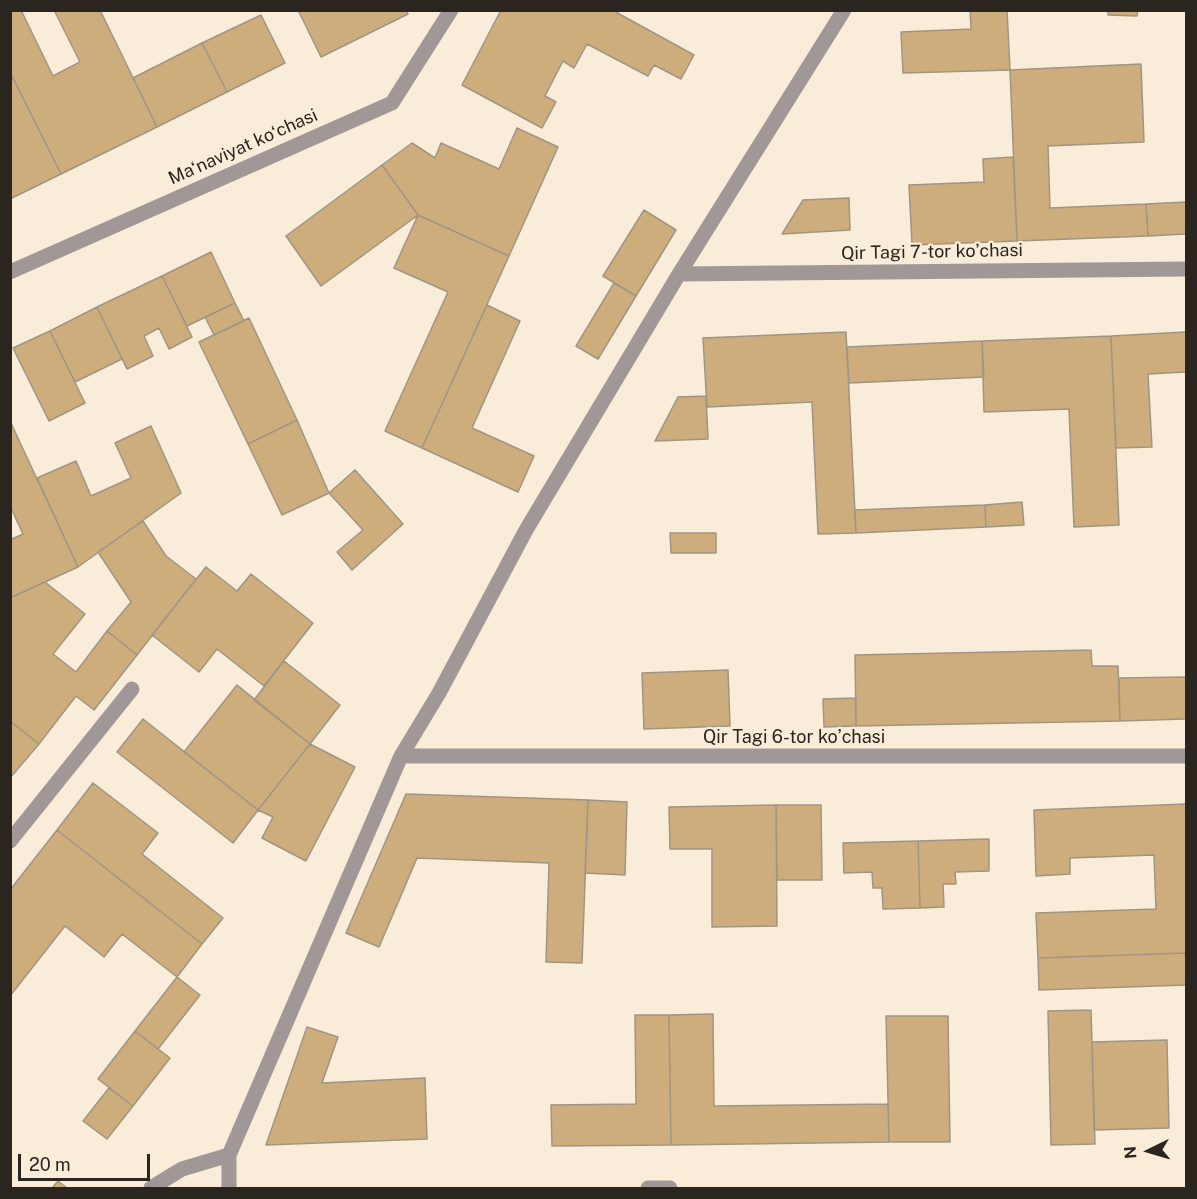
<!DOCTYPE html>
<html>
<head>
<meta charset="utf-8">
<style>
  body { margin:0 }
  #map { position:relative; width:1197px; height:1199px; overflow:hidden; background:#f9ecd9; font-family:"Public Sans",sans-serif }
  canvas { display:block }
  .frame { position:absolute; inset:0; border:12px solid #2a251e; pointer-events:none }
  .north { position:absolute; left:1119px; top:1121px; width:60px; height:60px; -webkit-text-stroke:4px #f9ecd9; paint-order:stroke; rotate:265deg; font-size:16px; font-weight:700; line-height:24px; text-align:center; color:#2a251e }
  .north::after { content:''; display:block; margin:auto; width:21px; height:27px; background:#2a251e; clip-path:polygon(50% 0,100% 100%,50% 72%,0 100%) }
  .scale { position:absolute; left:18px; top:1154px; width:132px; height:27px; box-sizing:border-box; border:3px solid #2a251e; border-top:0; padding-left:8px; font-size:18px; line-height:21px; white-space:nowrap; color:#2a251e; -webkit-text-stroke:4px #f9ecd9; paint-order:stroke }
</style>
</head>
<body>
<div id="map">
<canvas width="1197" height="1199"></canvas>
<div class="frame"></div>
<div class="north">N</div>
<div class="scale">20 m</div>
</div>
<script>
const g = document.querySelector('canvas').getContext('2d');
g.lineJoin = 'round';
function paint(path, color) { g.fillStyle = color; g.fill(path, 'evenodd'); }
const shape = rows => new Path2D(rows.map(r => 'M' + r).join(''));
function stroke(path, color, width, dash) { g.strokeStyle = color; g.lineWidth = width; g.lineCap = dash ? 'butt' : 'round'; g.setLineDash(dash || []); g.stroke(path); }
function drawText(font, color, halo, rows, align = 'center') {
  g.font = font + ' "Public Sans",sans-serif'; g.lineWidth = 4.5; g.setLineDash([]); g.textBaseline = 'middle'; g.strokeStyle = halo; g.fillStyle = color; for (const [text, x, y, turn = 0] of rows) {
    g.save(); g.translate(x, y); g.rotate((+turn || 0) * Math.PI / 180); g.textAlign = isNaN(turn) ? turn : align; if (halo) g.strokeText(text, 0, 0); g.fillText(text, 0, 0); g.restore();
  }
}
const building = shape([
  [10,10,21,10,53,76,80,62,54,10,100,10,157,127,61,174,10,72,10,10],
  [298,10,406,10,408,14,321,57,298,10],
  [501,10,612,10,694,55,681,79,654,65,648,76,587,44,574,68,563,61,545,96,556,102,542,128,462,85,501,10],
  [970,10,1007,10,1010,70,903,73,901,32,971,29,970,10],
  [1108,10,1138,10,1137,16,1108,15,1108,10],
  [261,15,285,63,227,92,202,43,261,15],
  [202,43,227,92,157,127,133,78,202,43],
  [1141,64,1144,142,1048,146,1050,208,1146,204,1148,236,1017,241,1010,70,1141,64],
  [10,72,61,174,10,199,10,72],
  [517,128,558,147,509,256,418,215,382,165,412,143,435,158,441,143,499,169,517,128],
  [1013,157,1017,241,912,245,909,185,984,182,983,159,1013,157],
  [382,165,418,215,321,286,286,236,382,165],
  [849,198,850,230,782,234,803,200,849,198],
  [1186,202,1186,234,1148,236,1146,204,1186,202],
  [644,210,676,230,636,296,603,276,644,210],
  [418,215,509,256,422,448,385,431,448,292,394,268,418,215],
  [211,252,235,303,187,326,162,276,211,252],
  [162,276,192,337,169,349,159,328,144,336,153,356,127,369,97,307,162,276],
  [614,283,636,296,598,359,576,346,614,283],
  [235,303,244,321,214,335,205,317,235,303],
  [487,305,520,321,472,428,534,456,518,492,422,448,487,305],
  [97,307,122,359,75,382,50,331,97,307],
  [249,318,297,420,248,444,199,342,249,318],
  [50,331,85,403,49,421,13,348,50,331],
  [846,332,856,533,818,534,812,402,707,407,703,338,846,332],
  [1186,332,1186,372,1148,374,1152,447,1116,448,1111,336,1186,332],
  [1111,336,1119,525,1074,527,1069,409,984,412,982,341,1111,336],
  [982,341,984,377,849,383,847,347,982,341],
  [706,396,708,439,655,441,678,397,706,396],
  [297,420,329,493,282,515,248,444,297,420],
  [10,421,78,567,10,598,10,540,23,534,10,506,10,421],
  [151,426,181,493,78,567,37,478,76,461,91,496,131,478,115,443,151,426],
  [355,470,403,524,352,570,337,552,363,530,329,493,355,470],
  [1022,502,1024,525,986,527,985,505,1022,502],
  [985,505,986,527,856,533,855,510,985,505],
  [143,521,166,556,196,579,137,655,107,631,131,602,98,552,143,521],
  [670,533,716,533,716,553,671,553,670,533],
  [206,567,237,591,251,574,313,623,264,686,217,649,199,672,152,635,206,567],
  [45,582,85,614,53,654,76,672,107,631,137,655,94,710,76,696,39,744,10,721,10,598,45,582],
  [1091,650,1092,666,1118,666,1120,721,856,726,855,655,1091,650],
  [284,661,340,705,310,744,254,700,284,661],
  [728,670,730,726,644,729,642,673,728,670],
  [1186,677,1186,719,1120,721,1119,678,1186,677],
  [237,685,310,744,258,810,184,752,237,685],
  [856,698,856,726,824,727,823,699,856,698],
  [143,719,258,810,233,843,117,752,143,719],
  [10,721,39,744,10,778,10,721],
  [310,744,355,767,306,861,262,838,273,817,258,810,310,744],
  [93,783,158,833,142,854,223,918,202,944,57,830,93,783],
  [406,794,588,800,582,963,546,962,549,863,417,858,379,947,346,933,406,794],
  [588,800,627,802,625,875,585,873,588,800],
  [1186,804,1186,953,1038,958,1036,913,1156,909,1154,855,1070,858,1070,874,1036,876,1034,810,1186,804],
  [776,805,821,805,822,880,777,880,776,805],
  [776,805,777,926,712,927,712,849,670,849,669,807,776,805],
  [57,830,202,944,177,977,122,934,104,957,65,926,10,996,10,890,57,830],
  [989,839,989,871,955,872,956,884,943,884,944,907,920,908,918,841,989,839],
  [918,841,920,908,883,909,882,888,873,888,872,872,844,873,843,843,918,841],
  [1186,953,1186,985,1039,990,1038,958,1186,953],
  [177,977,200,995,158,1049,135,1031,177,977],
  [1091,1010,1095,1144,1051,1145,1048,1011,1091,1010],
  [713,1014,714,1106,888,1104,889,1142,671,1145,669,1015,713,1014],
  [635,1015,669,1015,671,1145,552,1146,551,1105,636,1104,635,1015],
  [886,1016,948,1016,950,1142,889,1142,886,1016],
  [307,1027,338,1037,322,1083,425,1078,427,1139,266,1145,307,1027],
  [135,1031,170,1058,133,1106,98,1079,135,1031],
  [1167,1040,1169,1128,1094,1130,1092,1042,1167,1040],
  [109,1088,133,1106,107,1139,83,1121,109,1088],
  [58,1181,67,1188,52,1188,58,1181]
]);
paint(building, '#cead7d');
stroke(building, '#a09483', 1.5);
stroke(shape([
  [10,272,392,103,451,10],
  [679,274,1186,269],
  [401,756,1186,756],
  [10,841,132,689],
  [151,1188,182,1169,229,1155],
  [229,1188,229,1155,401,756,439,693,526,530,679,274,844,10],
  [648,1188,670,1188]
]), '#a29797', 15);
drawText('18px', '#2a251e', '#f9ecd9', [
  ["Maʻnaviyat koʻchasi",243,147,-24],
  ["Qir Tagi 7-tor koʼchasi",932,252,-1],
  ["Qir Tagi 6-tor koʼchasi",794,737]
]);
</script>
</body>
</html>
